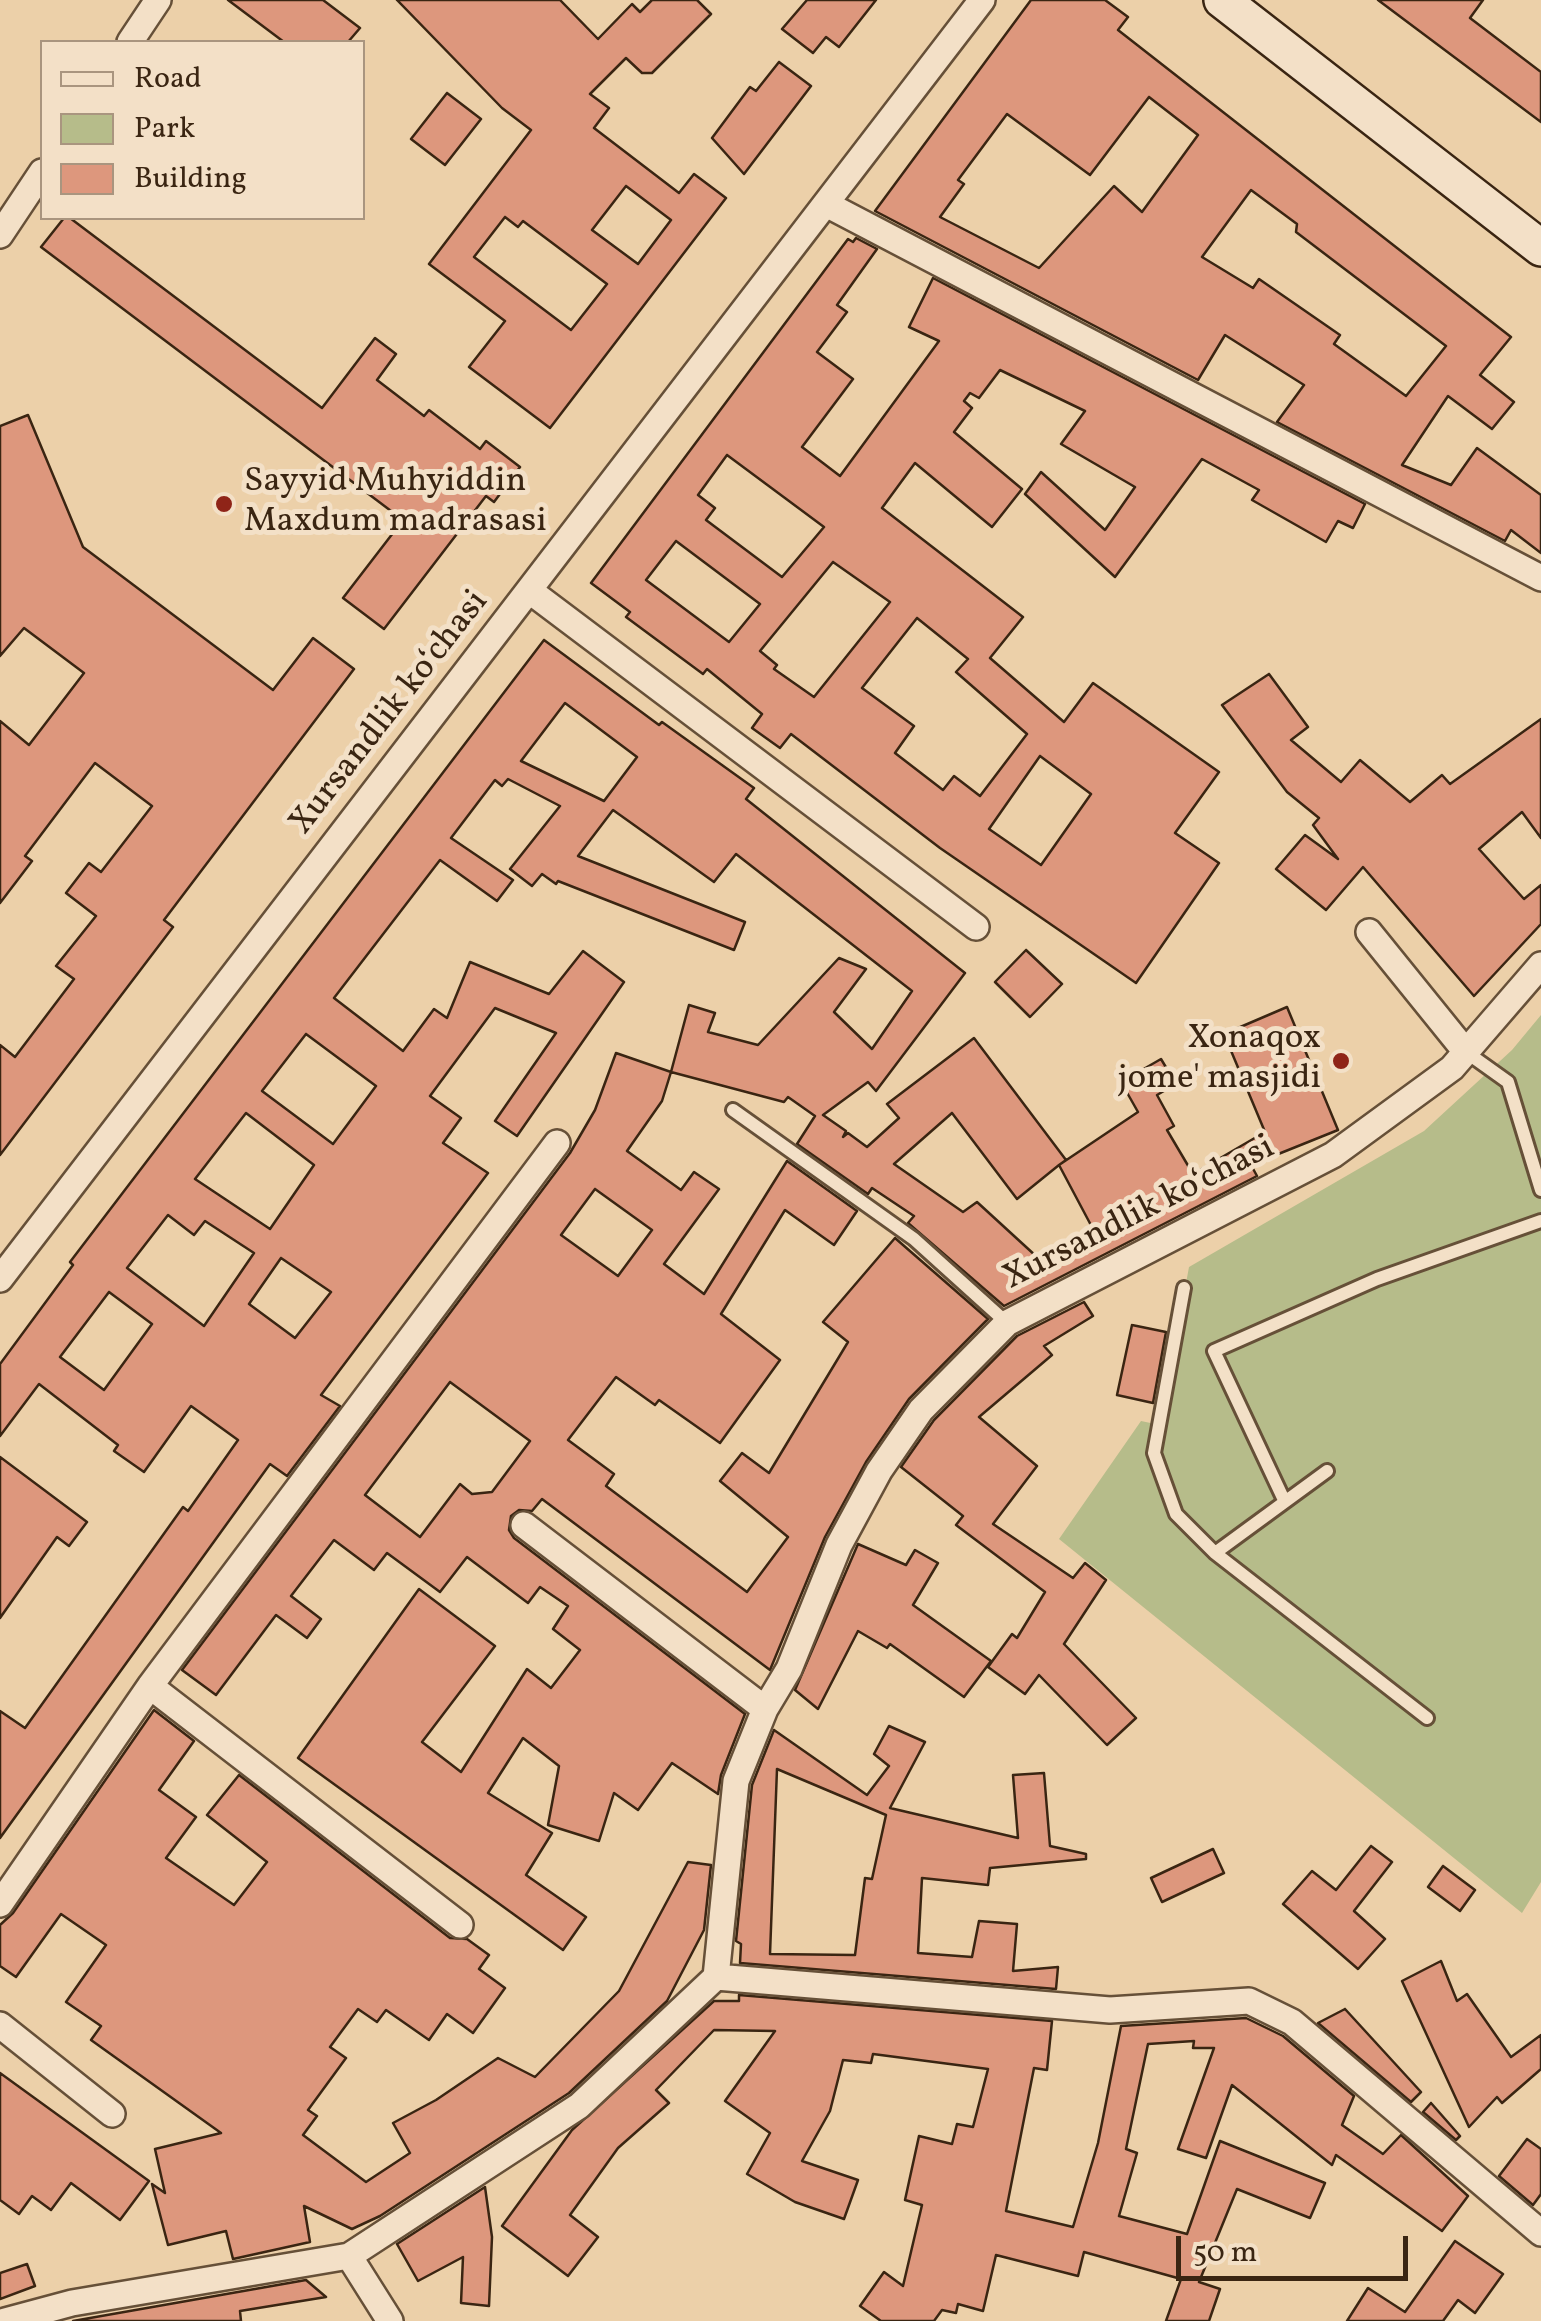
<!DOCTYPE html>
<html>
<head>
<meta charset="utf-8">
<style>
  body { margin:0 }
  #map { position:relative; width:1541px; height:2321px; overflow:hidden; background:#ecd0a9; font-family:Vollkorn,serif }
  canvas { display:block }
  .legend { position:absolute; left:40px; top:40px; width:325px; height:180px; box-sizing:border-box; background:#f3e0c7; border:2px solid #a9957f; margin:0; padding:12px 18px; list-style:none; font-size:30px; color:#3a2512 }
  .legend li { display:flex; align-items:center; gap:20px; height:50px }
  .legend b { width:50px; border:2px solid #a9957f }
  .scale { position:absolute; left:1176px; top:2236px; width:232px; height:45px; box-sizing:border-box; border:5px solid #3a2512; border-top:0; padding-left:12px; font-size:30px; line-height:35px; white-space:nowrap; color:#3a2512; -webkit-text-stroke:8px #f3e0c7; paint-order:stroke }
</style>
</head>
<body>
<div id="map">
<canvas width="1541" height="2321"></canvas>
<ul class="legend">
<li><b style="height:12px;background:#f3e0c7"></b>Road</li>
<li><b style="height:28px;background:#b6bc8a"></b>Park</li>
<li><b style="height:28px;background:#dd977d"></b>Building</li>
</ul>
<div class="scale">50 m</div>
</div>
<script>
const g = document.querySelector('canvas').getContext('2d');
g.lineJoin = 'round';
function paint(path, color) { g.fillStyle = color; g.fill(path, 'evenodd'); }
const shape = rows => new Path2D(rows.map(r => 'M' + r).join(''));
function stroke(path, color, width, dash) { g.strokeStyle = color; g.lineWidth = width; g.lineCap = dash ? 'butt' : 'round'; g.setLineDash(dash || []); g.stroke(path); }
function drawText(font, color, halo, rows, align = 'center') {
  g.font = font + ' Vollkorn,serif'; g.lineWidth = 10; g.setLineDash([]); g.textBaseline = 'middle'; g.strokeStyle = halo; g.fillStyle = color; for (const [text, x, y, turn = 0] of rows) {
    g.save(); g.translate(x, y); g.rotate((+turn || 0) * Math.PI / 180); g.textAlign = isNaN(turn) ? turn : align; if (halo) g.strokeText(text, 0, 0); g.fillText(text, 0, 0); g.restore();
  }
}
paint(shape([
  [1541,1015,1541,1882,1522,1913,1059,1539,1141,1421,1160,1425,1189,1267,1424,1131,1512,1050]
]), '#b6bc8a');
const building = shape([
  [228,0,323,0,360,28,348,42,284,42,228,0],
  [397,0,560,0,598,39,632,4,640,12,652,0,697,0,711,14,652,73,642,73,626,58,590,94,609,108,594,128,679,193,694,174,726,198,550,428,469,367,505,321,429,264,531,130,502,108,397,0],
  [626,186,671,220,638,264,592,230,626,186],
  [505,217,518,227,523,221,607,284,571,330,474,257,505,217],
  [807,0,876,0,839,47,826,37,813,53,782,29,807,0],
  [1031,0,1105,0,1128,17,1118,30,1511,337,1480,375,1514,402,1492,429,1448,396,1402,465,1451,485,1477,448,1541,495,1541,553,1511,530,1505,541,1277,422,1304,385,1225,335,1198,380,875,211,1031,0],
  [1149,97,1198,135,1142,212,1114,186,1039,268,940,217,964,184,958,180,1007,114,1090,175,1149,97],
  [1251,190,1297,224,1296,232,1446,346,1406,396,1334,344,1340,335,1259,279,1253,288,1202,257,1251,190],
  [1378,0,1483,0,1470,18,1541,72,1541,122,1378,0],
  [779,62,811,86,744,174,712,138,750,87,756,91,779,62],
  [447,93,481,119,445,165,411,139,447,93],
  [64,218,70,218,322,408,375,338,396,354,377,380,424,416,429,410,480,449,486,441,520,467,494,502,486,496,384,629,343,598,403,520,41,247,64,218],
  [856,238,877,249,837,305,847,312,817,352,853,379,802,447,840,476,939,341,909,327,933,278,1365,504,1353,528,1338,521,1326,542,1252,500,1259,490,1202,459,1115,577,1025,494,1041,472,1105,530,1135,487,1061,444,1085,411,1000,370,979,398,970,393,964,401,972,408,954,432,1022,489,992,527,915,463,882,508,1023,617,990,658,1064,722,1093,683,1219,772,1175,833,1219,863,1136,983,940,848,791,734,780,748,752,728,762,714,707,669,703,674,626,617,630,612,591,583,848,239,853,242,856,238],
  [727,455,824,527,782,577,706,520,715,508,698,495,727,455],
  [676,541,760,604,729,642,646,580,676,541],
  [833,562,890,602,814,697,774,669,777,665,760,651,833,562],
  [917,618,968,659,956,672,1027,734,980,796,954,776,943,790,895,753,914,726,862,688,917,618],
  [1040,756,1091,794,1041,865,989,829,1040,756],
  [28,415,83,547,273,690,313,638,354,669,164,920,173,927,0,1155,0,1045,15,1057,74,979,56,966,96,916,66,893,89,863,101,872,152,806,95,763,25,856,32,861,0,903,0,721,29,745,84,673,24,628,0,656,0,426,28,415],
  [544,640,659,725,662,722,754,788,746,799,965,973,876,1091,868,1082,823,1115,846,1131,843,1137,848,1133,867,1147,899,1118,887,1104,974,1038,1066,1160,1059,1165,1138,1112,1121,1082,1161,1059,1176,1084,1157,1095,1174,1126,1167,1130,1193,1174,1265,1132,1224,1034,1287,1007,1338,1130,1251,1165,1257,1176,1004,1306,908,1223,914,1216,872,1188,868,1194,797,1144,815,1116,788,1097,784,1102,671,1072,689,1005,715,1013,708,1032,758,1045,839,958,866,969,834,1012,872,1049,912,991,736,854,714,882,613,810,578,856,745,922,734,950,558,881,556,884,542,874,532,886,510,869,560,806,508,779,502,786,495,780,451,838,513,880,497,901,440,860,334,998,403,1051,434,1009,447,1018,470,962,549,994,583,951,624,982,517,1136,495,1121,556,1033,495,1008,430,1096,461,1118,443,1143,488,1173,321,1395,340,1406,287,1476,270,1464,0,1838,0,1711,25,1728,183,1507,188,1511,238,1440,191,1406,144,1472,114,1451,118,1445,39,1384,0,1436,0,1364,73,1265,70,1262,544,640],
  [565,703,637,757,604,801,521,761,565,703],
  [306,1034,376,1086,333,1144,262,1091,306,1034],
  [246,1113,314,1165,270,1229,195,1179,246,1113],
  [952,1113,1017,1199,1059,1165,1093,1229,1037,1257,977,1202,963,1212,894,1164,952,1113],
  [168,1215,194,1235,205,1221,254,1253,204,1326,127,1268,168,1215],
  [281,1258,331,1292,295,1338,249,1304,281,1258],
  [109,1292,152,1324,104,1390,60,1357,109,1292],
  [1269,674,1308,727,1291,740,1341,782,1360,760,1410,802,1442,775,1450,784,1541,719,1541,838,1522,812,1479,849,1524,899,1541,885,1541,924,1474,996,1363,867,1326,910,1276,869,1305,835,1338,859,1313,825,1319,818,1287,792,1222,705,1269,674],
  [1026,950,1062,984,1030,1017,995,982,1026,950],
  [616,1053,671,1072,662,1101,627,1151,681,1190,694,1172,719,1189,664,1264,704,1294,787,1161,857,1211,834,1245,785,1210,721,1314,780,1360,720,1443,659,1400,655,1405,616,1377,568,1440,614,1474,606,1486,747,1592,788,1537,720,1481,742,1453,769,1473,848,1342,823,1322,895,1238,988,1319,909,1399,866,1462,825,1537,770,1670,542,1499,532,1511,519,1510,511,1516,509,1530,514,1538,745,1714,721,1775,718,1794,672,1763,638,1810,614,1793,599,1841,548,1825,559,1766,523,1738,488,1793,552,1833,526,1875,586,1917,563,1950,298,1758,419,1589,495,1646,422,1742,461,1772,527,1669,551,1688,580,1650,553,1629,568,1606,540,1587,528,1603,467,1557,440,1592,387,1553,374,1570,334,1540,291,1596,321,1619,307,1638,276,1615,216,1695,182,1670,570,1153,595,1110,616,1053],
  [595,1189,652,1230,618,1276,561,1235,595,1189],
  [450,1382,530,1441,492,1492,472,1494,460,1484,420,1537,365,1495,450,1382],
  [1084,1302,1093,1316,1044,1346,1052,1355,979,1417,1037,1466,993,1524,1073,1578,1085,1563,1106,1580,1064,1644,1136,1718,1107,1745,1039,1675,1025,1694,988,1667,1012,1634,1017,1638,1045,1592,956,1525,963,1516,901,1467,934,1420,1017,1336,1084,1302],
  [1132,1325,1166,1332,1153,1403,1117,1395,1132,1325],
  [0,1457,87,1522,69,1546,57,1537,0,1618,0,1457],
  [858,1544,906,1565,915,1550,938,1563,913,1605,991,1661,964,1697,890,1644,887,1648,858,1631,818,1709,795,1690,858,1544],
  [154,1710,194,1741,159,1790,196,1817,166,1858,234,1905,267,1862,207,1815,239,1775,450,1938,467,1939,489,1955,479,1969,505,1988,473,2033,447,2014,429,2040,386,2010,377,2022,358,2009,330,2047,346,2058,308,2110,317,2116,303,2135,366,2182,410,2153,393,2123,436,2100,498,2058,535,2077,619,1991,688,1862,711,1865,704,1930,667,2001,569,2093,380,2216,352,2229,304,2206,310,2242,233,2259,226,2231,168,2245,152,2184,165,2193,155,2149,221,2133,91,2040,101,2026,66,2002,106,1945,61,1914,16,1977,0,1966,0,1925,13,1913,154,1710],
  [889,1726,925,1742,890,1808,1018,1838,1013,1775,1044,1773,1050,1846,1086,1854,1086,1859,990,1868,988,1885,922,1878,918,1953,972,1957,979,1921,1017,1924,1013,1971,1058,1967,1056,1989,740,1963,741,1944,736,1941,752,1785,774,1730,867,1795,889,1766,874,1754,889,1726],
  [777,1769,886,1815,872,1879,865,1878,855,1955,770,1954,777,1769],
  [1371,1846,1392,1862,1354,1911,1385,1939,1358,1969,1283,1904,1312,1871,1336,1890,1371,1846],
  [1213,1849,1224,1873,1162,1902,1151,1878,1213,1849],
  [1443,1866,1475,1890,1460,1911,1428,1887,1443,1866],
  [1441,1961,1457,2001,1467,1994,1511,2057,1541,2035,1541,2069,1502,2103,1497,2097,1469,2127,1402,1981,1441,1961],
  [739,1995,1052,2021,1047,2070,1034,2068,1006,2211,1073,2227,1098,2143,1121,2026,1246,2018,1283,2036,1354,2096,1342,2125,1383,2154,1401,2135,1468,2196,1442,2231,1336,2155,1332,2165,1232,2085,1206,2158,1178,2149,1214,2048,1193,2048,1194,2041,1148,2044,1126,2149,1137,2153,1119,2216,1187,2234,1220,2141,1325,2183,1310,2218,1237,2189,1199,2282,1220,2289,1209,2321,1166,2321,1181,2279,1084,2252,1078,2276,996,2255,983,2311,958,2304,956,2313,942,2310,934,2321,881,2321,860,2306,884,2272,903,2286,922,2205,905,2200,919,2136,952,2144,957,2124,973,2127,988,2069,873,2054,871,2063,843,2060,830,2111,802,2161,858,2180,844,2219,795,2202,747,2174,770,2133,725,2101,775,2031,714,2030,656,2090,669,2103,618,2148,570,2215,598,2237,568,2276,502,2226,572,2130,714,2001,739,2001,739,1995],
  [1345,2009,1421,2092,1411,2102,1318,2023,1345,2009],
  [0,2073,149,2181,120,2220,71,2183,51,2210,32,2196,19,2214,0,2200,0,2073],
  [1431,2103,1460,2136,1456,2140,1423,2112,1431,2103],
  [1527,2139,1541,2149,1541,2194,1533,2205,1499,2176,1527,2139],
  [485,2187,492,2237,489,2306,461,2303,463,2257,418,2281,397,2244,485,2187],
  [1455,2241,1503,2274,1475,2313,1458,2300,1443,2321,1347,2321,1368,2288,1405,2312,1455,2241],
  [27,2264,35,2286,0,2299,0,2273,27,2264],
  [306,2280,326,2297,240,2311,241,2321,73,2321,306,2280]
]);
paint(building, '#dd977d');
stroke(building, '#3a2512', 2.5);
const service = shape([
  [1466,1052,1508,1082,1541,1190],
  [733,1110,914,1239,1007,1323],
  [1184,1288,1154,1453,1176,1514,1215,1553],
  [1327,1471,1215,1553,1427,1718],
  [1284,1500,1214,1351,1377,1279,1541,1221]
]);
const minor = shape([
  [130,42,158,0],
  [826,204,1541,578],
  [0,235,42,172],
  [530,591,976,927],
  [1369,932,1466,1052],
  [0,1279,982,0],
  [524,1525,765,1709],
  [150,1686,460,1925],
  [0,1904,150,1686,557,1143],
  [716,1977,736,1781,765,1709,789,1669,839,1545,879,1471,921,1410,1007,1323,1333,1155,1452,1068,1541,965],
  [0,2025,112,2114],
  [349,2256,390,2321],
  [5,2321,72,2303,349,2256,579,2106,716,1977,1110,2010,1249,2001,1292,2022,1541,2233]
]);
const secondary = shape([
  [1222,0,1541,248]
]);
stroke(service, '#665038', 18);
stroke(minor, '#665038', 30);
stroke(secondary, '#3a2512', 40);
stroke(service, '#f3e0c7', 12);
stroke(minor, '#f3e0c7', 25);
stroke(secondary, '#f3e0c7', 35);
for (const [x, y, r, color] of [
  [224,504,10,"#8f2418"],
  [1341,1061,10,"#8f2418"]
]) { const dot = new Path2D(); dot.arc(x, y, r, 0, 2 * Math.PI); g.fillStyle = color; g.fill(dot); stroke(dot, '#f3e0c7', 4); }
drawText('35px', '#3a2512', '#f3e0c7', [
  ["Sayyid Muhyiddin",244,484],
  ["Maxdum madrasasi",244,524],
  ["Xonaqox",1321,1041,"right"],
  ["jome' masjidi",1321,1081,"right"]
], 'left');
drawText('35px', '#3a2512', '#f3e0c7', [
  ["Xursandlik koʻchasi",391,714,-52],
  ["Xursandlik koʻchasi",1140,1215,-27]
]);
</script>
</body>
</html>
